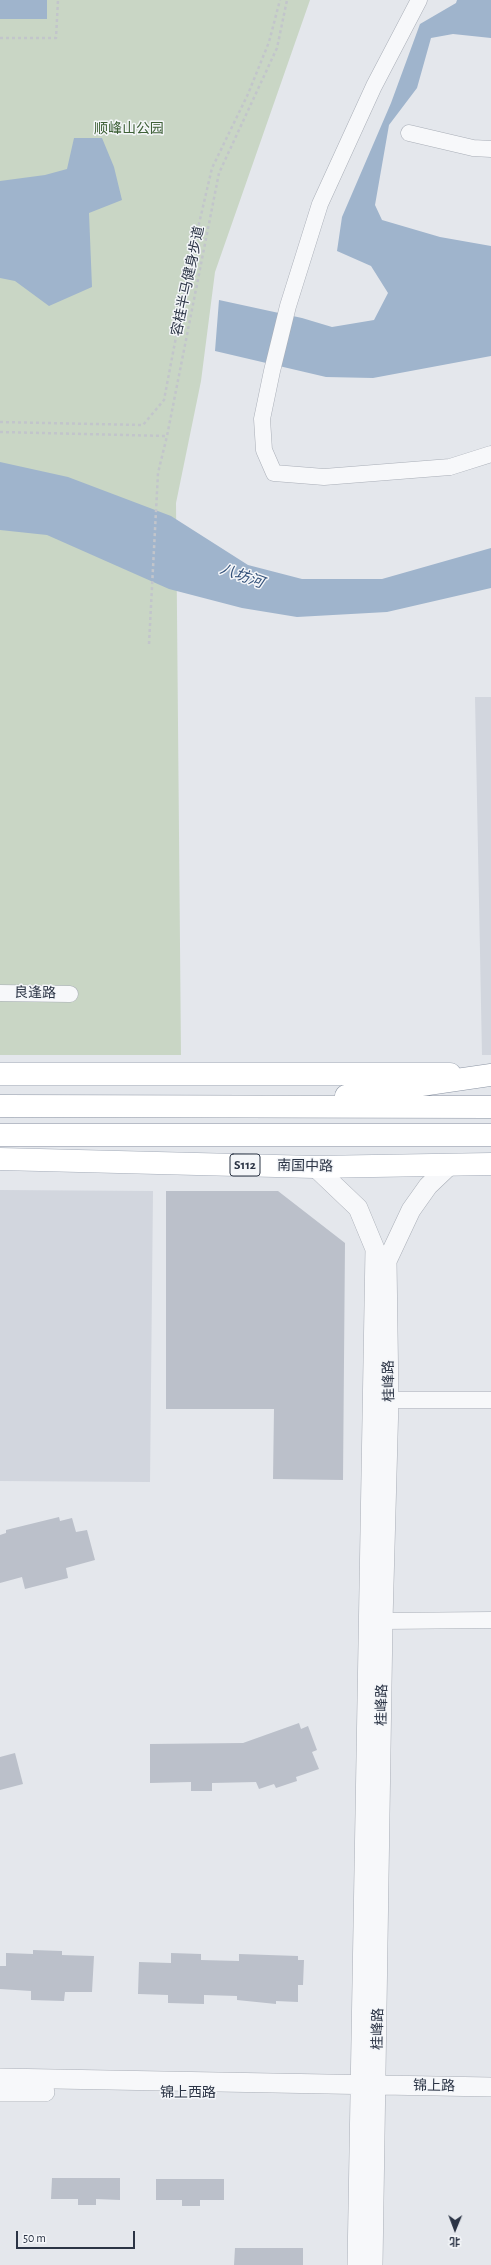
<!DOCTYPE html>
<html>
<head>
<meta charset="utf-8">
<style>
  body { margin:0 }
  #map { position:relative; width:491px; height:2265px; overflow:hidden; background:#e4e7ec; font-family:"Alegreya Sans","Noto Sans SC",sans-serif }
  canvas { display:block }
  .north { position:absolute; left:435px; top:2209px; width:40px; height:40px; -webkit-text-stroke:3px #f4f6f9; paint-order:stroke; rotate:181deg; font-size:11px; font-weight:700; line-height:16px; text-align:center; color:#2b3445 }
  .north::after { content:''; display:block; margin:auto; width:14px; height:18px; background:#2b3445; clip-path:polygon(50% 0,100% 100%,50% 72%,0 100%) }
  .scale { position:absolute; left:16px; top:2231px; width:119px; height:18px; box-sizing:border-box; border:2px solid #2b3445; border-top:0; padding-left:5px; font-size:12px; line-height:14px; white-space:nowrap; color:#2b3445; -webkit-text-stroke:3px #f4f6f9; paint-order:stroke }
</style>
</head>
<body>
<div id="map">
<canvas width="491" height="2265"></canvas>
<div class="north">北</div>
<div class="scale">50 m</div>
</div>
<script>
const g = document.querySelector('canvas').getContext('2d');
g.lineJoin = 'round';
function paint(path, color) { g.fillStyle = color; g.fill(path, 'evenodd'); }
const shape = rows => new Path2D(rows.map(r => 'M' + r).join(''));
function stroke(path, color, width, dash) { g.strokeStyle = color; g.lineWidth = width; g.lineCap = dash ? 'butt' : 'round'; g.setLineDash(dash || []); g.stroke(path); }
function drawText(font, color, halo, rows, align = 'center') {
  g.font = font + ' "Alegreya Sans","Noto Sans SC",sans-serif'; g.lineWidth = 3; g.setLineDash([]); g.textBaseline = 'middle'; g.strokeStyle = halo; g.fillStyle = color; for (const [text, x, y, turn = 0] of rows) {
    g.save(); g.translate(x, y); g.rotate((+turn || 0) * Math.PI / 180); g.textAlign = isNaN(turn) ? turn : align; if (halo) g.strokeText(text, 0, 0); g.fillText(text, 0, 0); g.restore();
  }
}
paint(shape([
  [475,697,491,697,491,1055,482,1055],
  [0,1190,153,1191,150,1482,0,1481]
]), '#d2d6de');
paint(shape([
  [0,0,310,0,215,272,201,381,176,503,181,1055,0,1055]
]), '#c9d6c5');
paint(shape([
  [0,0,47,0,47,19,0,19],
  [457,0,491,0,491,38,453,34,431,38,417,88,389,125,375,205,382,220,440,237,491,246,491,356,373,378,326,377,215,351,219,300,302,318,332,327,374,320,388,293,371,266,337,251,342,217,391,103,420,24,456,3],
  [74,138,102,138,114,167,122,200,89,213,92,287,49,306,15,281,0,278,0,181,45,175,67,169],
  [0,462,68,477,171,516,248,565,302,579,382,579,491,548,491,588,387,612,297,617,242,608,169,589,47,535,0,530]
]), '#9fb4cc');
paint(shape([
  [166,1191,278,1191,345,1243,343,1480,273,1479,274,1409,166,1409],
  [59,1517,60,1521,72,1518,76,1532,87,1530,95,1560,66,1568,68,1578,25,1589,22,1577,0,1583,0,1535,6,1533,6,1530],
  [299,1723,301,1729,308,1726,317,1750,312,1752,319,1769,296,1777,297,1781,276,1788,274,1784,259,1789,256,1782,212,1783,212,1791,191,1791,191,1782,150,1783,150,1744,243,1743],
  [15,1753,23,1784,0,1790,0,1757],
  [33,1950,62,1951,62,1955,94,1956,92,1992,65,1992,64,2001,31,2000,31,1991,0,1989,0,1966,6,1966,6,1953,33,1954],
  [171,1953,201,1954,201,1960,239,1961,239,1954,298,1956,298,1960,304,1960,303,1985,298,1985,298,2002,276,2001,276,2004,237,2000,237,1996,204,1995,204,2004,168,2003,168,1995,138,1994,139,1962,171,1963],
  [52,2178,120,2178,120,2200,96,2199,96,2205,78,2205,78,2199,51,2199],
  [156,2179,224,2179,224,2200,200,2200,200,2206,182,2206,182,2200,156,2200],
  [235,2248,303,2248,303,2265,234,2265]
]), '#bbc0ca');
const minor = shape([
  [419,0,374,86,320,204,288,306,272,371,262,419,264,450,274,473,324,477,450,467,491,454],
  [409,133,473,148,491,149],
  [0,993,70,994],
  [389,1400,491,1400],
  [383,1621,491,1620]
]);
const tertiary = shape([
  [315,1167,358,1208,375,1249,357,2265],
  [0,2078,491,2087],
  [0,2092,45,2092],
  [373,2265,383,1621,389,1400,387,1261,411,1210,428,1186,450,1165]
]);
const primary = shape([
  [0,1074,450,1074],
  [0,1159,315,1167,491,1164]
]);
const trunk = shape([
  [346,1096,491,1075],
  [0,1106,491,1107],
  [0,1135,491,1135]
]);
stroke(minor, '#a9aeb7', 17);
stroke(tertiary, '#a9aeb7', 20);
stroke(primary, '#a3abb8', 23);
stroke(trunk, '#8b94a3', 23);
stroke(shape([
  [0,38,56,38,58,0],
  [0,422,143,425,164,400,191,258,212,168,248,94,269,42,280,0],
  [0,432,167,436,219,173,277,48,287,0],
  [149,644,158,473,167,436]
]), '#c2c5cb', 2.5, [3, 3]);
stroke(minor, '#f7f8fa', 16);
stroke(tertiary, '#f7f8fa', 19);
stroke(primary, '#fff', 22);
stroke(trunk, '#fff', 22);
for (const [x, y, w] of [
  [245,1165,30]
]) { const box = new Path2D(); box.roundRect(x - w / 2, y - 11, w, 22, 3); g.fillStyle = '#f4f6f9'; g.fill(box); stroke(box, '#2b3445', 1); }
drawText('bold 13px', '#2b3445', null, [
  ["S112",245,1165]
]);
drawText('14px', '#3f6138', '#f4f6f9', [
  ["顺峰山公园",129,129]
]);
drawText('14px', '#2b3445', '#f4f6f9', [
  ["容桂半马健身步道",188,281,-78],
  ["良逢路",35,993,1],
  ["南国中路",305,1166,1],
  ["桂峰路",389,1381,-91],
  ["桂峰路",382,1705,-89],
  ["桂峰路",378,2029,-89],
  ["锦上路",434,2086,1],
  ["锦上西路",188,2093]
]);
drawText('italic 15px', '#34527a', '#f4f6f9', [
  ["八坊河",242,576,20]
]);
</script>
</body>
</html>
